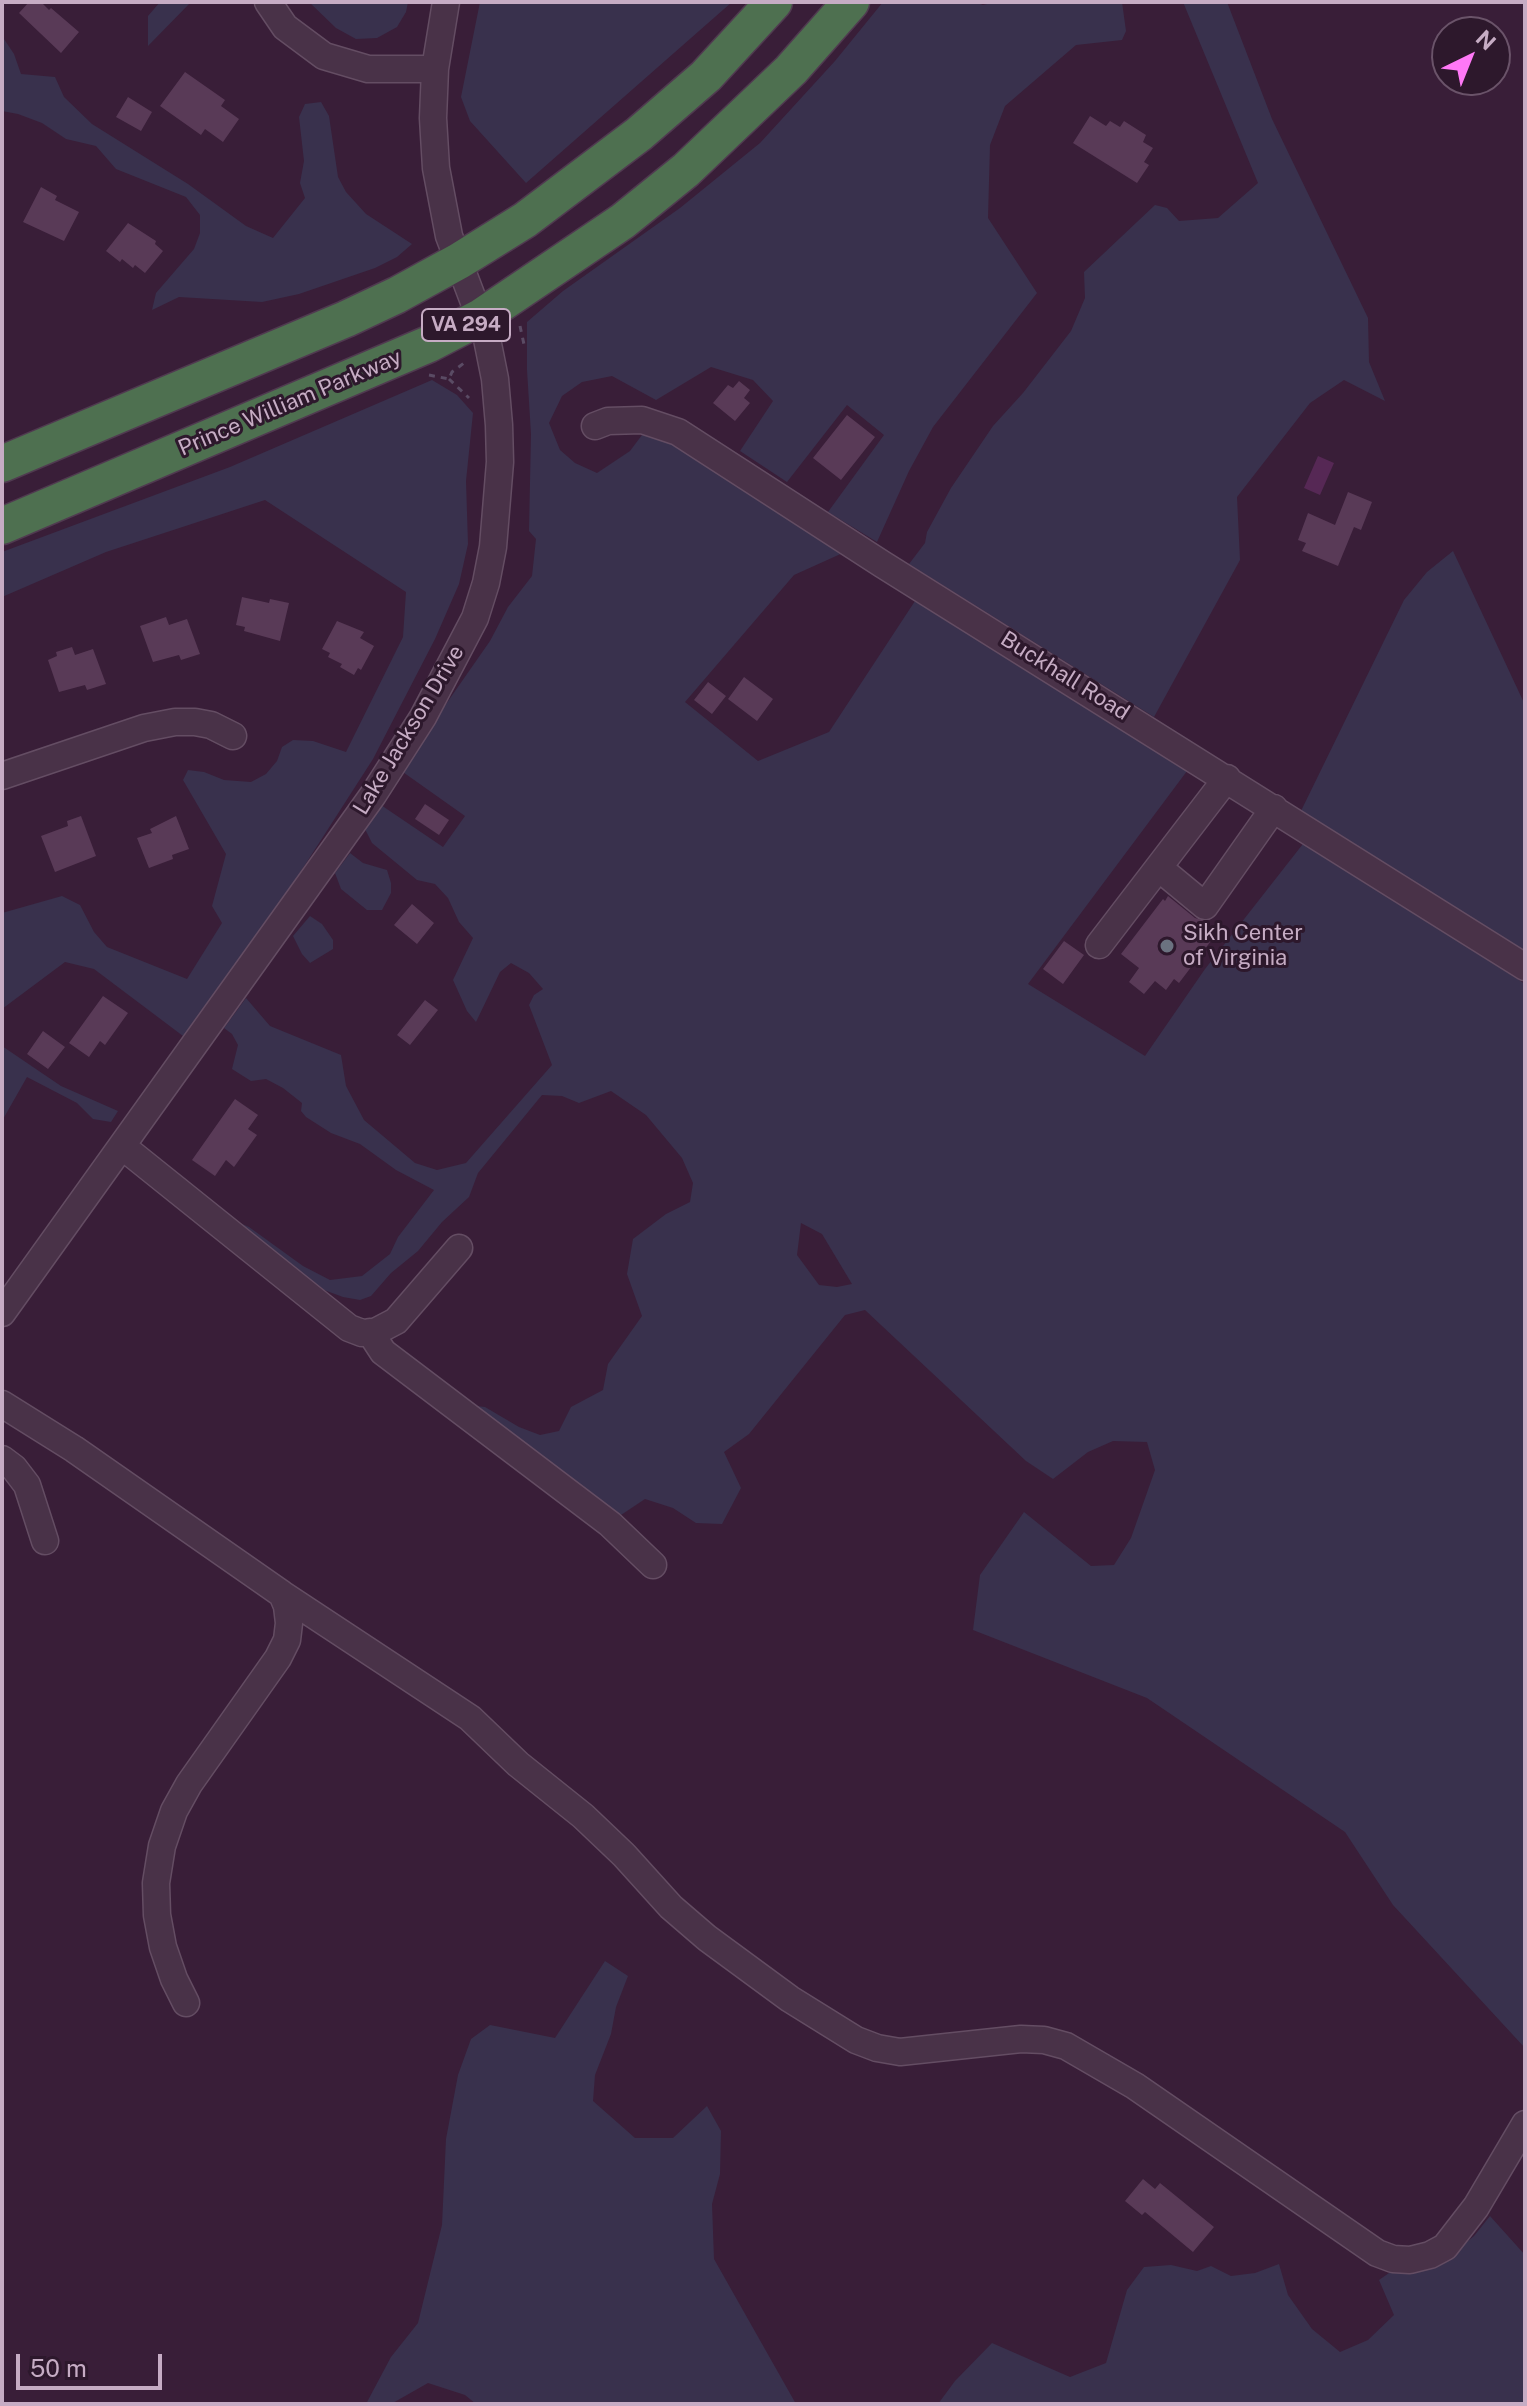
<!DOCTYPE html>
<html>
<head>
<meta charset="utf-8">
<style>
  body { margin:0 }
  #map { position:relative; width:1527px; height:2406px; overflow:hidden; background:#391e38; font-family:"Public Sans",sans-serif }
  canvas { display:block }
  .frame { position:absolute; inset:0; border:4px solid #c6acc4; pointer-events:none }
  .north { position:absolute; left:1431px; top:16px; width:80px; height:80px; box-sizing:border-box; background:#2d182c; border:2px solid #6a5369; border-radius:50%; rotate:43deg; font-size:22px; font-weight:700; line-height:32px; text-align:center; color:#c6acc4 }
  .north::after { content:''; display:block; margin:auto; width:28px; height:36px; background:#ff78f6; clip-path:polygon(50% 0,100% 100%,50% 72%,0 100%) }
  .scale { position:absolute; left:16px; top:2354px; width:146px; height:36px; box-sizing:border-box; border:4px solid #c6acc4; border-top:0; padding-left:10px; font-size:24px; line-height:28px; white-space:nowrap; color:#c6acc4; -webkit-text-stroke:6px #2d182c; paint-order:stroke }
</style>
</head>
<body>
<div id="map">
<canvas width="1527" height="2406"></canvas>
<div class="frame"></div>
<div class="north">N</div>
<div class="scale">50 m</div>
</div>
<script>
const g = document.querySelector('canvas').getContext('2d');
g.lineJoin = 'round';
function paint(path, color) { g.fillStyle = color; g.fill(path, 'evenodd'); }
const shape = rows => new Path2D(rows.map(r => 'M' + r).join(''));
function stroke(path, color, width, dash) { g.strokeStyle = color; g.lineWidth = width; g.lineCap = dash ? 'butt' : 'round'; g.setLineDash(dash || []); g.stroke(path); }
function drawText(font, color, halo, rows, align = 'center') {
  g.font = font + ' "Public Sans",sans-serif'; g.lineWidth = 6; g.setLineDash([]); g.textBaseline = 'middle'; g.strokeStyle = halo; g.fillStyle = color; for (const [text, x, y, turn = 0] of rows) {
    g.save(); g.translate(x, y); g.rotate((+turn || 0) * Math.PI / 180); g.textAlign = isNaN(turn) ? turn : align; if (halo) g.strokeText(text, 0, 0); g.fillText(text, 0, 0); g.restore();
  }
}
paint(shape([
  [160,2,191,2,148,46,148,16],
  [309,2,408,2,406,12,397,27,377,38,356,39,336,28],
  [480,2,732,2,526,183,470,121,461,97],
  [883,2,974,2,983,5,995,2,1122,2,1126,31,1122,40,1076,45,1005,106,990,145,988,218,1037,293,933,427,909,471,877,542,828,512,884,435,847,405,787,482,740,451,773,401,753,380,711,367,656,400,612,376,582,382,562,396,549,423,560,450,575,463,597,473,630,451,642,435,674,440,845,552,794,575,685,702,758,761,829,732,917,598,1190,767,1028,984,1145,1056,1205,969,1306,840,1525,984,1525,2048,1393,1905,1345,1832,1147,1698,973,1630,980,1575,1024,1512,1091,1566,1114,1565,1131,1538,1155,1470,1147,1442,1113,1441,1088,1452,1053,1479,1026,1461,865,1310,845,1315,749,1434,724,1452,741,1488,722,1524,696,1523,673,1508,645,1499,621,1515,467,1405,485,1407,519,1427,540,1435,559,1431,571,1407,603,1390,608,1364,642,1316,627,1274,633,1239,666,1214,690,1202,693,1183,682,1158,646,1115,611,1091,579,1103,562,1096,542,1095,478,1173,469,1197,442,1222,418,1251,391,1273,371,1296,360,1300,343,1297,324,1290,228,1218,249,1227,303,1266,330,1280,362,1276,390,1254,398,1237,434,1190,396,1170,360,1144,331,1133,306,1117,301,1111,302,1103,283,1088,266,1079,251,1081,232,1069,238,1045,232,1034,224,1028,246,998,270,1026,341,1055,346,1086,364,1120,415,1163,437,1170,466,1163,552,1065,529,1005,534,995,543,989,529,973,511,963,500,972,476,1022,467,1011,453,980,473,938,459,922,448,898,435,884,417,880,372,843,363,825,378,803,443,847,465,816,400,770,490,641,508,607,532,576,536,539,529,531,531,434,527,370,527,322,563,291,680,208,760,143,835,61],
  [801,1223,822,1234,852,1284,837,1287,819,1285,797,1255],
  [1183,2,1227,2,1272,119,1368,318,1369,362,1385,401,1344,380,1310,403,1237,497,1240,560,1154,717,909,564,925,543,927,532,951,488,993,426,1023,393,1071,331,1085,298,1084,272,1155,205,1167,208,1179,221,1218,218,1258,183],
  [2,36,14,54,21,74,55,77,64,97,92,124,188,184,246,226,273,238,305,198,300,183,304,161,299,117,305,104,321,102,329,116,338,177,346,192,366,214,412,244,397,257,375,268,299,294,262,302,179,297,152,310,156,293,194,249,200,233,200,215,186,197,116,169,96,146,66,139,42,123,18,114,2,111],
  [432,380,457,395,473,413,466,481,468,544,459,584,435,639,373,759,267,924,187,1039,94,969,65,962,2,1009,2,913,62,896,80,905,94,932,107,947,187,979,222,923,212,906,226,854,183,780,188,770,204,772,224,780,251,782,266,774,277,761,282,747,293,740,313,741,346,752,403,637,406,592,265,500,106,552,2,597,2,552,230,467],
  [1453,551,1525,705,1525,954,1344,837,1300,813,1404,600,1427,572],
  [350,853,363,863,387,870,391,883,391,893,382,910,367,910,341,889,335,873],
  [310,916,322,924,333,940,333,949,310,963,302,954,293,936],
  [2,1046,61,1086,118,1111,111,1122,93,1119,77,1103,27,1077,2,1121],
  [605,1961,628,1976,616,2007,611,2034,595,2075,593,2101,635,2138,673,2138,707,2106,721,2131,720,2174,712,2204,714,2259,796,2404,476,2404,465,2395,428,2383,391,2404,366,2404,391,2357,418,2323,442,2225,446,2139,458,2075,471,2039,490,2025,555,2038],
  [1490,2216,1525,2255,1525,2404,938,2404,955,2381,992,2343,1070,2377,1106,2363,1127,2290,1144,2267,1171,2265,1197,2271,1211,2266,1231,2276,1255,2273,1279,2264,1288,2295,1312,2329,1340,2352,1368,2340,1394,2315,1379,2280,1389,2273,1418,2272,1437,2266,1474,2236]
]), '#39314d');
paint(shape([
  [1318,456,1334,463,1320,495,1304,488]
]), '#562855');
paint(shape([
  [29,2,41,2,49,10,51,8,79,32,61,53,19,13],
  [185,72,225,100,221,106,239,119,223,142,205,129,201,135,160,106],
  [128,97,152,112,141,131,116,117],
  [1090,116,1106,126,1110,121,1120,127,1124,121,1146,135,1143,142,1153,148,1144,162,1149,165,1137,183,1073,143],
  [41,187,57,196,55,200,79,212,64,241,23,222],
  [128,223,156,241,155,244,163,251,145,273,135,265,133,268,122,259,120,262,106,251],
  [739,381,750,390,744,398,750,403,735,421,713,403,728,385,733,388],
  [847,415,875,437,841,480,813,458],
  [1348,492,1372,502,1361,530,1354,527,1338,566,1302,551,1306,543,1298,540,1308,513,1335,525],
  [242,597,269,603,270,599,289,603,280,641,244,631,245,627,236,625],
  [166,617,169,625,187,619,200,654,181,660,179,655,153,662,140,626],
  [337,621,364,632,360,638,374,646,361,670,358,668,354,675,340,667,342,664,328,657,330,653,322,649],
  [72,647,75,655,93,649,106,684,87,690,85,685,59,692,48,660,57,656,56,652],
  [744,677,773,699,757,721,728,699],
  [708,682,726,696,712,714,694,700],
  [425,804,449,820,439,835,415,819],
  [81,816,96,856,55,872,41,836,68,826,67,821],
  [176,816,189,849,172,855,173,859,149,868,137,838,152,833,150,829],
  [1168,896,1195,918,1209,922,1207,924,1215,930,1211,934,1214,937,1179,983,1174,979,1166,990,1155,981,1144,994,1129,982,1139,968,1121,954,1163,899,1165,901],
  [412,904,434,923,417,944,394,925],
  [1064,941,1084,955,1063,984,1043,969],
  [103,996,128,1013,105,1045,100,1041,89,1057,69,1043],
  [425,1000,438,1010,410,1045,397,1035],
  [43,1031,65,1047,48,1069,27,1054],
  [235,1099,258,1115,248,1129,257,1135,234,1167,226,1160,215,1176,192,1160],
  [1143,2179,1155,2189,1160,2183,1214,2227,1193,2252,1145,2212,1142,2215,1125,2201]
]), '#593a57');
const minor = shape([
  [268,2,285,27,324,56,368,69,435,69],
  [595,426,608,421,642,420,678,432,882,564,1525,967],
  [2,776,144,728,175,722,195,722,211,725,233,736],
  [1159,868,1205,906,1274,808],
  [1099,945,1227,778],
  [122,1146,349,1328,362,1333,375,1332,396,1321,459,1248],
  [2,1313,373,795,423,717,475,618,486,583,493,547,500,462,499,425,495,379,486,334,449,236,436,168,433,118,435,69,446,2],
  [370,1332,383,1352,610,1524,653,1565],
  [2,1404,74,1449,282,1594,287,1606,289,1623,287,1640,278,1658,189,1784,174,1811,162,1846,156,1883,157,1915,163,1947,174,1979,186,2003],
  [2,1459,14,1468,27,1485,45,1541],
  [282,1594,470,1718,518,1764,583,1816,624,1855,671,1907,707,1938,790,1999,856,2040,877,2048,900,2052,1021,2039,1044,2040,1066,2046,1135,2086,1377,2253,1393,2259,1410,2260,1430,2255,1445,2247,1476,2207,1525,2124]
]);
const highway = shape([
  [2,464,346,319,397,295,459,261,525,220,639,134,706,76,774,2],
  [2,526,429,344,481,317,623,221,686,170,791,70,851,2]
]);
stroke(minor, '#644d63', 29);
stroke(highway, '#503a50', 39);
stroke(shape([
  [520,326,525,349],
  [429,375,449,379,452,372,468,360],
  [449,379,469,398]
]), '#5a4b64', 3, [6, 6]);
stroke(minor, '#493248', 26);
stroke(highway, '#4e7050', 36);
for (const [x, y, r, color] of [
  [1167,946,8,"#6b7280"]
]) { const dot = new Path2D(); dot.arc(x, y, r, 0, 2 * Math.PI); g.fillStyle = color; g.fill(dot); stroke(dot, '#2d182c', 3); }
for (const [x, y, w] of [
  [466,325,88]
]) { const box = new Path2D(); box.roundRect(x - w / 2, y - 16, w, 32, 6); g.fillStyle = '#2d182c'; g.fill(box); stroke(box, '#c6acc4', 2); }
drawText('bold 20px', '#c6acc4', null, [
  ["VA 294",466,325]
]);
drawText('22px', '#c6acc4', '#2d182c', [
  ["Prince William Parkway",290,403,-23],
  ["Buckhall Road",1065,676,32],
  ["Lake Jackson Drive",409,730,-59]
]);
drawText('22px', '#c6acc4', '#2d182c', [
  ["Sikh Center",1183,933],
  ["of Virginia",1183,958]
], 'left');
</script>
</body>
</html>
